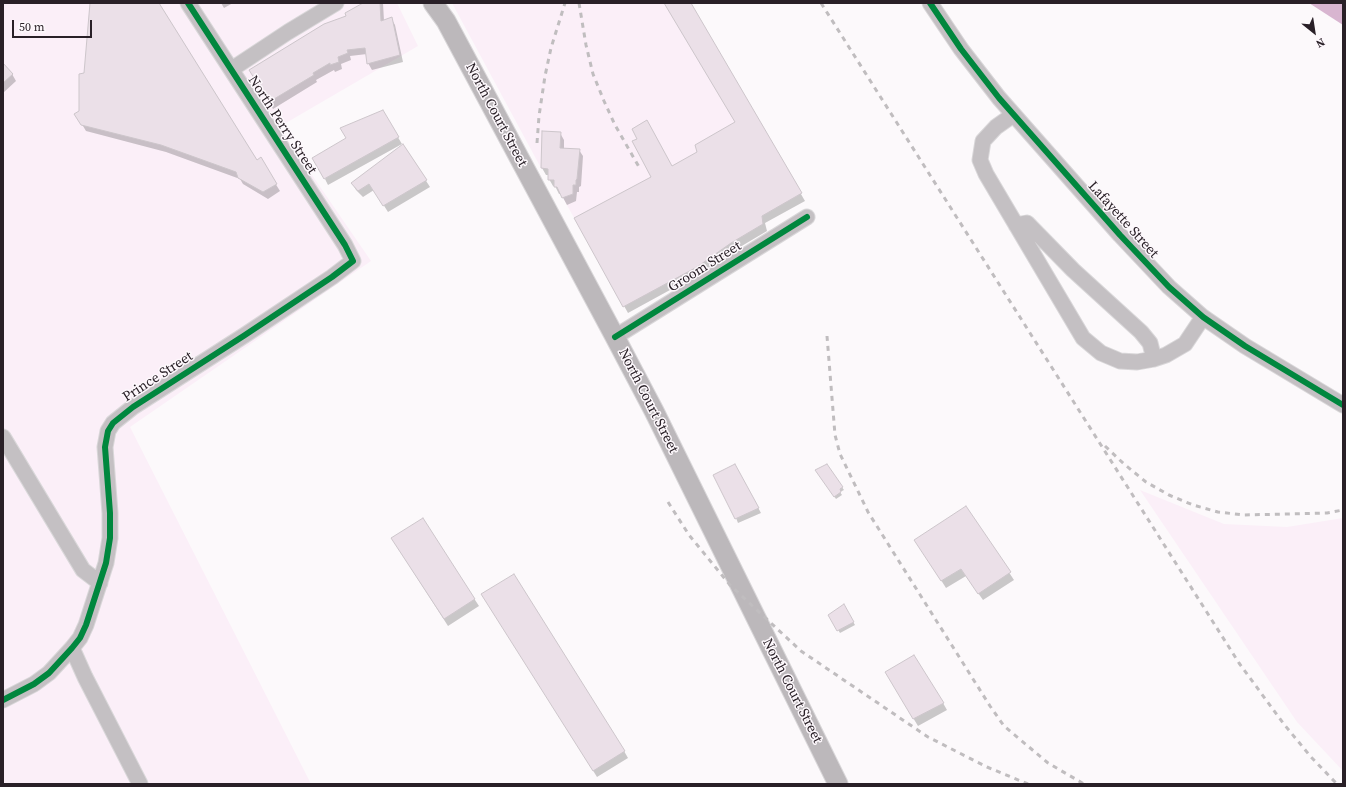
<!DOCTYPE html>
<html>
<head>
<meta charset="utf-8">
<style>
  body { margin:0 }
  #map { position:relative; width:1346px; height:787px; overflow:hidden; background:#fcf9fb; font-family:"Source Serif 4",serif }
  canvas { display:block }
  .frame { position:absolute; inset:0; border:4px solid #292027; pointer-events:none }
  .north { position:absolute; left:1294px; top:12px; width:40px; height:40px; -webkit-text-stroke:3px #fdf8fc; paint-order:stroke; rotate:150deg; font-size:11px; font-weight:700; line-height:16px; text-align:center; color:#292027 }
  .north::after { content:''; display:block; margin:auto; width:14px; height:18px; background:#292027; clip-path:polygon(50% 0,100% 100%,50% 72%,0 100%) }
  .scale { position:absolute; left:12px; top:20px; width:80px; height:18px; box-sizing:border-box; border:2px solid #292027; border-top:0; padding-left:5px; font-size:12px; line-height:14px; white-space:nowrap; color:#292027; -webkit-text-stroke:3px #fdf8fc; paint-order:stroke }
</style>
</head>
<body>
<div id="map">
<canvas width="1346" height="787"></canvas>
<div class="frame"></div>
<div class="north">N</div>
<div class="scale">50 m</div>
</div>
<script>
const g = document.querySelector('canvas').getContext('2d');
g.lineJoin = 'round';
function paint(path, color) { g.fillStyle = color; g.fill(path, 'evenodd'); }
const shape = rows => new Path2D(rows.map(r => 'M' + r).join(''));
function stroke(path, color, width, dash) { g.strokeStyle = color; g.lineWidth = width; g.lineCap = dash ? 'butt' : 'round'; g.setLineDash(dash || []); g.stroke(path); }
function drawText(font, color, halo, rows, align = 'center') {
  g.font = font + ' "Source Serif 4",serif'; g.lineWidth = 3; g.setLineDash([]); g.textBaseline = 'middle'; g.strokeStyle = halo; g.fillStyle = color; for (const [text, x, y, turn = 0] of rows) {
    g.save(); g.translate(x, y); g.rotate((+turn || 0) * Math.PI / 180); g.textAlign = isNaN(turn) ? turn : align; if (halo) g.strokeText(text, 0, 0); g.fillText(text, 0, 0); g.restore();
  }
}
paint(shape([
  [3,3,397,3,418,46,279,127,371,261,130,427,311,784,3,784],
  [452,3,691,3,802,193,762,216,697,267,623,307,557,187,554,187,554,180,548,180,548,169,541,168],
  [1140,490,1224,524,1287,527,1343,518,1343,771,1297,722]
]), '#fbeff8');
paint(shape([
  [1309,3,1343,3,1343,25]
]), '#d8b5d0');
paint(shape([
  [91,3,158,3,257,161,260,159,280,191,268,199,243,184,240,179,166,152,86,131,80,121,80,112,85,74],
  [221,3,233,3,224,8],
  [365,3,383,3,384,21,391,18,395,25,403,62,372,70,368,63,367,54,350,56,351,60,341,64,342,69,335,72,334,70,316,80,317,82,273,109,250,71,347,16],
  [665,3,690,3,805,201,765,223,767,231,735,250,701,273,628,313,575,218,698,153,736,122],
  [3,64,12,74,16,81,3,93],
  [382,111,402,144,328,185,325,179],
  [560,133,564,140,564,149,579,150,583,156,581,186,579,187,579,192,577,192,576,201,567,205,561,194,559,194,555,186,553,186,549,179,549,175,546,175,542,168],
  [403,145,430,187,388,212,374,190,363,197,356,190,352,183],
  [735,465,761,513,738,523,736,518],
  [826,465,844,490,840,492,842,495,836,499,819,474],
  [966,507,1014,580,983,600,966,576,946,588,920,547],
  [422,519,479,606,448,626,396,545],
  [487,601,624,751,628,758,597,777],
  [844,606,855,625,840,633,829,615],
  [886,673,943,703,947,710,918,726]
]), '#0003');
const building = shape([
  [90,3,159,3,257,160,261,157,277,184,263,192,238,178,236,172,161,145,81,125,74,114,79,111,79,74,84,73,90,3],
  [363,3,380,3,381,21,392,17,400,55,367,64,365,48,347,50,348,53,338,57,339,62,330,65,330,63,313,73,314,75,269,102,249,70,324,24,346,16,345,13,363,3],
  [664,3,691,3,802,193,762,216,763,224,731,243,697,267,623,307,574,218,651,177,632,141,637,139,632,129,647,120,672,166,697,152,695,145,735,122,664,3],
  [3,63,13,74,3,83,3,63],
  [383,110,399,137,324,179,312,158,346,138,340,128,383,110],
  [542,131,561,132,560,148,580,149,577,179,576,180,576,185,573,185,573,194,562,198,557,187,554,187,554,180,548,180,548,169,541,168,542,131],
  [403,144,427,180,383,206,369,184,358,191,351,183,403,144],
  [735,464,759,508,735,519,713,475,735,464],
  [827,464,843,487,840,489,841,492,834,497,815,470,827,464],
  [966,506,1011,572,978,594,961,569,941,581,914,540,966,506],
  [423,518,475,599,444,619,391,538,423,518],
  [514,574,625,751,593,771,481,594,514,574],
  [844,604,854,622,837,631,828,615,844,604],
  [914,655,944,703,913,719,885,672,914,655]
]);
paint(building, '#ebe0e8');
stroke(building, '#cdc6cb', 1);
const minor = shape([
  [930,3,961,49,999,98,1120,235,1169,287,1203,317,1245,346,1343,405],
  [232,69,288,32,336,3],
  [1013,115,996,127,983,141,980,160,986,174,1083,338,1101,353,1120,361,1137,362,1154,359,1166,355,1185,344,1203,317],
  [1016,225,1027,223,1073,270,1141,332,1150,343,1154,359],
  [615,337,807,217],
  [3,437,83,570,100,583],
  [72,648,85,677,140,784],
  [3,700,34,684,49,673,72,648,80,638,86,625,106,563,110,538,110,513,105,447,108,431,113,423,133,407,245,335,332,277,353,261,345,245,188,3]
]);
const major = shape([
  [433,3,446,21,615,337,654,411,838,784]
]);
stroke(minor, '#d9d7d9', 17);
stroke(major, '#d9d7d9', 21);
stroke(minor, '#c4c0c3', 15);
stroke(major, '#bcb8bb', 19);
stroke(shape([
  [579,3,586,45,593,74,604,101,615,125,639,167],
  [821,3,1239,663,1283,723,1311,757,1337,784],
  [537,143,539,116,545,76,551,48,565,3],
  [827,336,835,435,840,454,868,512,990,706,1004,726,1048,763,1084,784],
  [1105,446,1124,464,1146,482,1169,495,1193,505,1218,512,1244,515,1327,513,1343,510],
  [668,502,689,535,730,585,801,651,928,737,987,767,1028,784]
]), '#c0bdbf', 3, [5, 5]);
stroke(shape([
  [930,3,961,49,999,98,1120,235,1169,287,1203,317,1245,346,1343,405],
  [615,337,807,217],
  [3,700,34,684,49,673,72,648,80,638,86,625,106,563,110,538,110,513,105,447,108,431,113,423,133,407,245,335,332,277,353,261,345,245,188,3]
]), '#00873e', 6);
drawText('14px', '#292027', '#fdf8fc', [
  ["North Court Street",496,115,62],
  ["North Perry Street",282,125,57],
  ["Lafayette Street",1123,220,48],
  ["Groom Street",705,267,-32],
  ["Prince Street",158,377,-33],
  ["North Court Street",648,401,63],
  ["North Court Street",792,691,63]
]);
</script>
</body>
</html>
